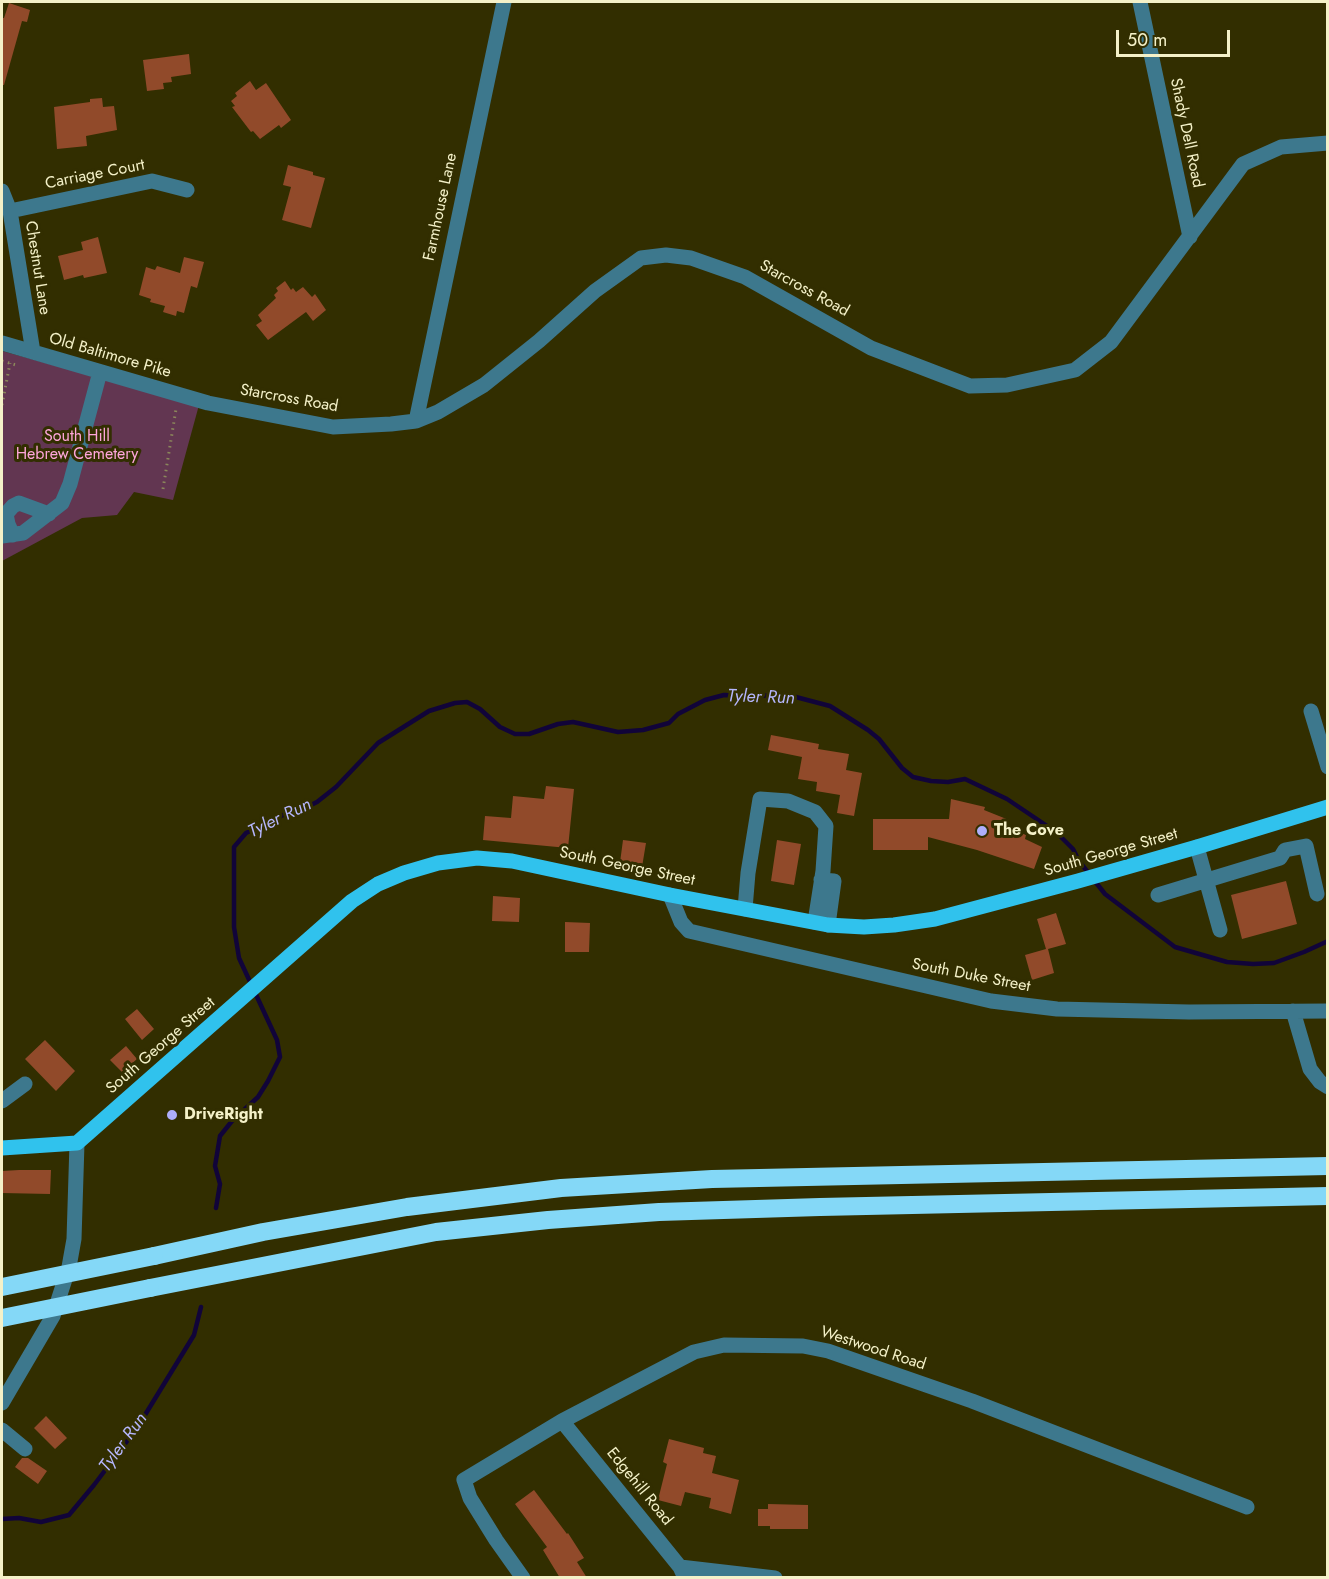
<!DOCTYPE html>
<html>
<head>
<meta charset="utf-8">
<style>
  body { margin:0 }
  #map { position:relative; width:1329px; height:1579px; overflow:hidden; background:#322e00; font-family:Jost,sans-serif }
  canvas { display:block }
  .frame { position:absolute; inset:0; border:3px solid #f4f1c8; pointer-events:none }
  .scale { position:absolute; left:1116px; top:30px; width:114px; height:27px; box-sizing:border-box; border:3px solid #f4f1c8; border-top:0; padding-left:8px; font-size:18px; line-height:21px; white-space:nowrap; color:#f4f1c8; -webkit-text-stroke:4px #322e00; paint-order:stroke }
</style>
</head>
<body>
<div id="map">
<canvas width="1329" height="1579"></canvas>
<div class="frame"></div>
<div class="scale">50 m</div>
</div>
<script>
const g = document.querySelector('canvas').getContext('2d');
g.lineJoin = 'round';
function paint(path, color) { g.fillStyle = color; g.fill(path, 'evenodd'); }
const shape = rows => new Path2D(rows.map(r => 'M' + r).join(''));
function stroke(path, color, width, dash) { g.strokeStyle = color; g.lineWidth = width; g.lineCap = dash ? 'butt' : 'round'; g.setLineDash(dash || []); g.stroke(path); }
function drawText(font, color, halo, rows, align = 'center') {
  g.font = font + ' Jost,sans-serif'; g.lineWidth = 6; g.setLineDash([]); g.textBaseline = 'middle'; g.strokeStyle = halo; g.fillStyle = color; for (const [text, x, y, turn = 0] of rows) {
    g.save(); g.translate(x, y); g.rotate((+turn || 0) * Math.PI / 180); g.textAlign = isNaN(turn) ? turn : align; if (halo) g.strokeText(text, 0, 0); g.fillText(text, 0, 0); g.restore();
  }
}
paint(shape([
  [2,351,199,405,173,500,134,492,117,515,82,518,2,561]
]), '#623651');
stroke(shape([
  [216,1208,220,1184,215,1166,220,1136,232,1121,258,1097,268,1081,280,1057,277,1040,239,958,234,927,234,847,246,833,283,815,301,810,317,802,336,787,378,743,429,711,455,703,467,702,480,709,500,727,515,734,529,734,558,724,573,722,618,732,643,730,669,723,678,714,705,700,724,695,792,696,830,706,868,730,879,739,902,768,913,777,931,781,948,782,965,779,1007,799,1056,832,1073,849,1079,861,1105,894,1175,947,1227,962,1253,964,1274,963,1304,952,1328,941],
  [2,1519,19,1518,41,1522,69,1515,94,1485,137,1428,194,1335,201,1307]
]), '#110439', 4.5);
paint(shape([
  [9,3,30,10,27,22,22,21,4,85,2,85,2,18,4,18],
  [189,54,191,74,171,77,172,82,163,83,164,89,147,91,143,60],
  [250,81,256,90,266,83,291,120,281,128,279,125,260,139,253,131,251,132,232,107,235,106,231,101,237,96,235,93],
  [102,98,103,107,114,106,117,130,86,136,87,146,57,149,54,107,90,102,90,99],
  [288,165,313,172,313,175,325,178,311,228,282,220,291,187,283,185],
  [98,237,107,273,84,278,83,275,64,280,58,256,83,250,81,242],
  [184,257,204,262,197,288,191,286,184,313,177,311,176,316,163,312,165,306,150,302,151,299,139,295,146,267,155,270,157,266,180,273],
  [285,281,291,290,293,288,296,292,303,287,312,297,315,294,326,310,313,321,306,312,268,340,256,325,262,321,258,315,276,298,274,295,278,291,276,288],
  [771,735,819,744,818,749,849,754,846,770,862,773,854,816,837,813,840,795,816,791,817,782,798,779,802,757,768,750],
  [546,786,574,789,568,848,483,840,485,816,511,818,513,796,544,799],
  [951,799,985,807,984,810,1009,820,1006,827,1026,835,1025,839,1042,847,1034,869,977,850,928,837,928,850,873,850,873,819,949,819],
  [623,840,646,843,641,873,619,870],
  [777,840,801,844,794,885,771,881],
  [1286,881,1297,924,1242,939,1231,895],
  [493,896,520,898,519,922,492,921],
  [1056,913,1066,944,1048,949,1054,973,1032,980,1025,955,1046,949,1037,919],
  [565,922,590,923,589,952,565,952],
  [137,1009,154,1029,142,1040,125,1019],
  [45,1040,75,1071,56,1091,25,1059],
  [126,1046,137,1059,122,1072,110,1060],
  [19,1170,51,1170,50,1194,2,1193,2,1171],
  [46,1416,67,1438,55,1449,34,1428],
  [669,1439,704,1448,703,1453,716,1456,712,1473,739,1480,731,1514,709,1508,711,1498,685,1492,681,1506,658,1500,667,1464,663,1462],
  [22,1458,28,1458,47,1471,38,1484,15,1467],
  [534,1490,567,1534,568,1533,584,1558,577,1562,587,1578,560,1578,543,1550,547,1547,515,1504],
  [768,1504,808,1505,808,1529,770,1529,770,1526,758,1526,758,1509,768,1509]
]), '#914a2a');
stroke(shape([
  [2,361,16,365],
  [2,405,10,363],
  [163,489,176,409]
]), '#8b875b', 3, [1.5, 4.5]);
stroke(shape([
  [1140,2,1190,237],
  [2,191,10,211,33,352],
  [10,211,152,181,187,190],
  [2,343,208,403,333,427,391,424,416,421,438,412,484,385,539,341,595,291,641,258,666,255,691,258,745,277,871,348,970,386,1007,385,1075,370,1111,342,1243,164,1281,147,1328,143],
  [416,421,504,2],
  [13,535,8,524,6,514,13,506,19,503,49,514],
  [2,536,23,533,62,503,70,484,100,372],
  [1311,711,1328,767],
  [1197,847,1220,930],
  [821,880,834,881,828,925],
  [670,895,681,922,689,931,991,1001,1057,1009,1189,1012,1328,1011],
  [1158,895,1280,858,1285,850,1306,846,1317,894],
  [745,909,748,873,760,799,788,801,815,812,826,826,823,871,815,922],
  [1293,1011,1310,1069,1320,1082,1328,1087],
  [2,1101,25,1084],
  [2,1403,53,1316,69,1267,74,1239,77,1143],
  [562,1421,680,1567,685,1578],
  [2,1430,25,1449],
  [680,1567,775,1578],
  [523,1578,496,1540,470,1498,464,1480,562,1421,694,1352,724,1345,803,1346,828,1351,972,1401,1247,1507]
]), '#3d788d', 15);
stroke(shape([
  [2,1148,77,1143,352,901,378,884,404,873,438,863,477,858,512,861,670,895,828,925,864,927,894,925,935,919,1078,881,1197,847,1328,807]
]), '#30c2ed', 15);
stroke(shape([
  [154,1256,263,1232,407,1207,561,1188,712,1179,1328,1166],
  [150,1288,436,1232,548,1220,659,1212,820,1207,1328,1196]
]), '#84d8f7', 18);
stroke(shape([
  [2,1287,154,1256],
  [2,1318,150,1288]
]), '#84d8f7', 18);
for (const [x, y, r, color] of [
  [982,831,6,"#aeaefa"],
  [172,1115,6,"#aeaefa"]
]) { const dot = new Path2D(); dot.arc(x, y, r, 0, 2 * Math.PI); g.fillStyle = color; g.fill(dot); stroke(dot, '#322e00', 2); }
drawText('16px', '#f4f1c8', '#322e00', [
  ["Shady Dell Road",1186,133,78],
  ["Carriage Court",95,175,-11],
  ["Farmhouse Lane",441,207,-78],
  ["Chestnut Lane",37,268,81],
  ["Starcross Road",804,289,29],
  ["Old Baltimore Pike",110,356,16],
  ["Starcross Road",289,399,10],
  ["South George Street",1111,853,-16],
  ["South George Street",627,867,12],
  ["South Duke Street",971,976,11],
  ["South George Street",161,1046,-41],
  ["Westwood Road",873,1349,18],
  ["Edgehill Road",639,1487,51]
]);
drawText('16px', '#fea5da', '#322e00', [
  ["South Hill",77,437],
  ["Hebrew Cemetery",77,455]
]);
drawText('bold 16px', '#f4f1c8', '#322e00', [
  ["The Cove",994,831],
  ["DriveRight",184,1115]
], 'left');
drawText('italic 18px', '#b5b6fc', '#322e00', [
  ["Tyler Run",761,698,2],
  ["Tyler Run",280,819,-26],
  ["Tyler Run",124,1443,-54]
]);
</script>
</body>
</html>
